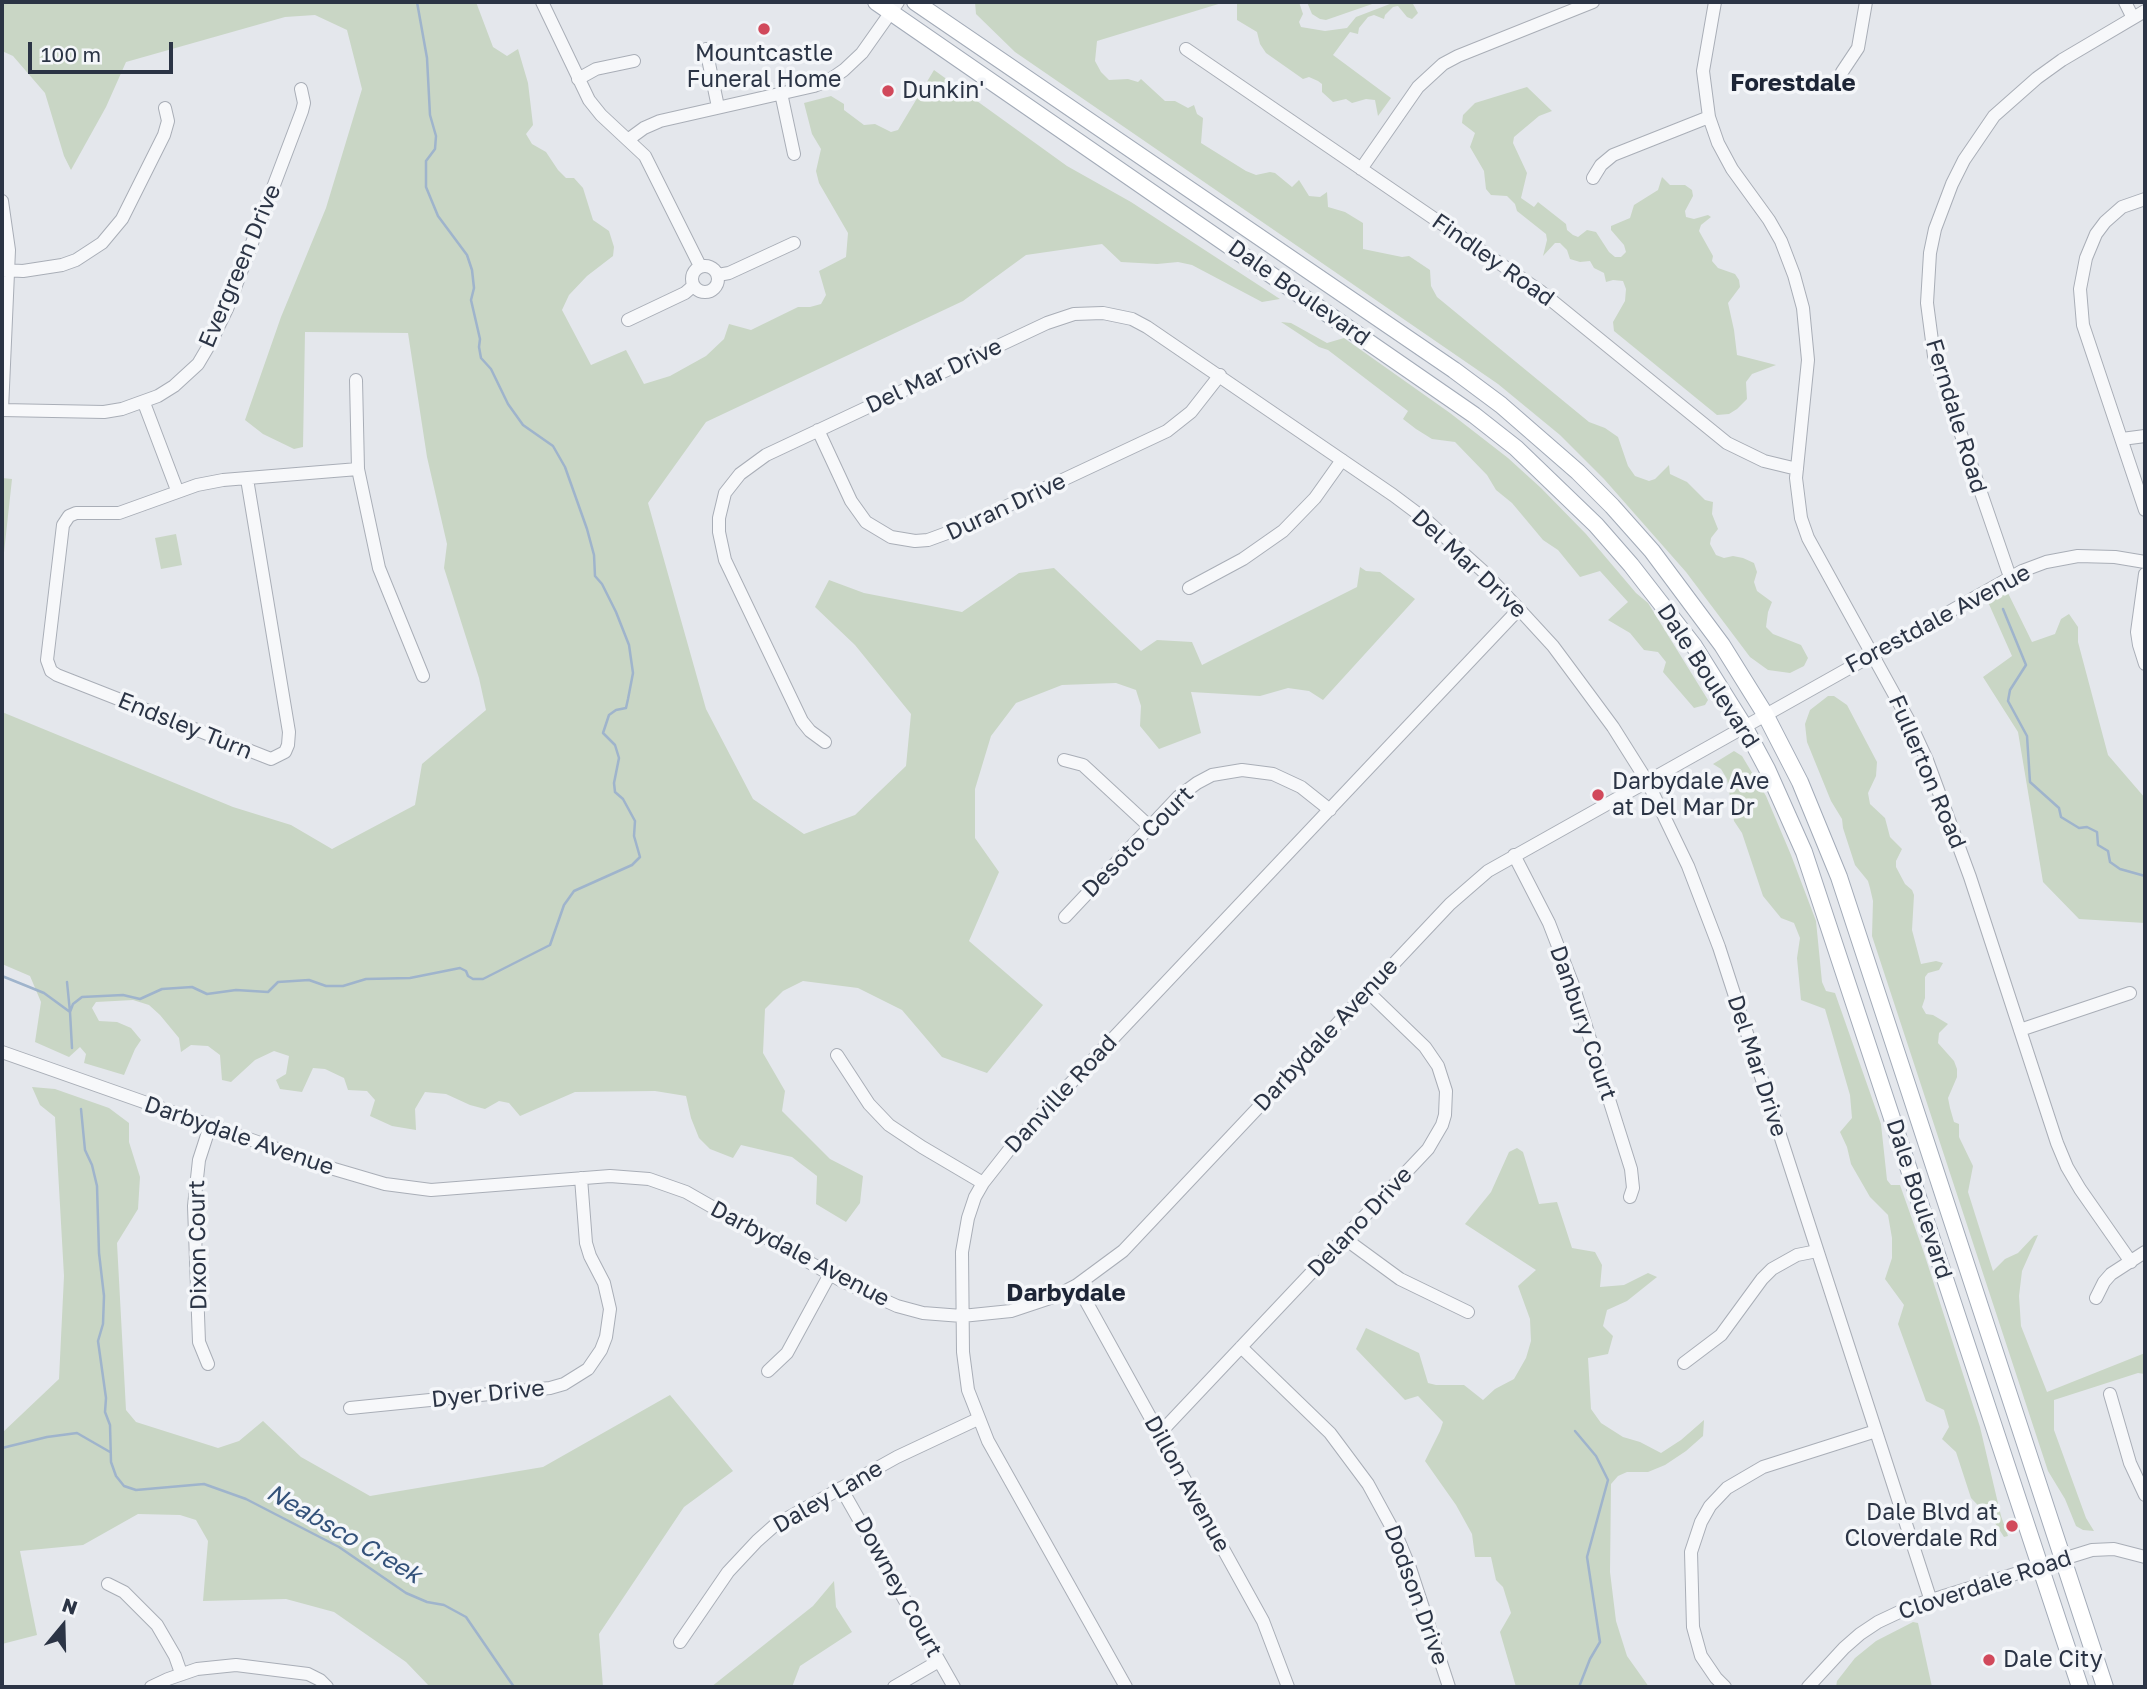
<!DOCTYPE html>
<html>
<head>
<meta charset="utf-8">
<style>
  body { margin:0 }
  #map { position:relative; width:2147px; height:1689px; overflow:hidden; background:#e4e7ec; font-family:"Golos Text",sans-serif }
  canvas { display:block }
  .frame { position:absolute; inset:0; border:4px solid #2b3445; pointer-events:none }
  .north { position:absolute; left:28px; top:1591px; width:70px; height:70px; -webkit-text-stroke:5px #f4f6f9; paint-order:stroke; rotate:19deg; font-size:19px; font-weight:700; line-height:28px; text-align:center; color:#2b3445 }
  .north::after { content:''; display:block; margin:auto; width:24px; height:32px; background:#2b3445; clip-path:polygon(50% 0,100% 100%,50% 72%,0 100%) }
  .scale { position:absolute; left:28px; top:42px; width:145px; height:32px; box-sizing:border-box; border:4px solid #2b3445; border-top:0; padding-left:9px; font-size:21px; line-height:24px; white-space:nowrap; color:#2b3445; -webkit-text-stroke:5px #f4f6f9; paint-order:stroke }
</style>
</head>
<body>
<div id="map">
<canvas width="2147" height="1689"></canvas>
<div class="frame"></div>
<div class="north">N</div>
<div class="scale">100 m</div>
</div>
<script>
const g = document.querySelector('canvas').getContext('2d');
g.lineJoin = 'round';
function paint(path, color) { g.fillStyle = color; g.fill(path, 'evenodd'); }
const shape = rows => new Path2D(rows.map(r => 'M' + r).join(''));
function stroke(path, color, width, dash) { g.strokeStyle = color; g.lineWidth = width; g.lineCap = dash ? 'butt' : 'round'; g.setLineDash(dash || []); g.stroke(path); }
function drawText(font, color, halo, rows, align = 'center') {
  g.font = font + ' "Golos Text",sans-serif'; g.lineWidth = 7; g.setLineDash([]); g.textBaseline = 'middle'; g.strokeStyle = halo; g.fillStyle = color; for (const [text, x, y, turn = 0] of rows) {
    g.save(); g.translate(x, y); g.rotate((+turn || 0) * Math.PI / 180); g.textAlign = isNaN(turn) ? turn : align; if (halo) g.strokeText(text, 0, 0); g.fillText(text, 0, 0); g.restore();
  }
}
paint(shape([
  [2,2,476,2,493,47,507,56,518,49,528,83,533,125,526,134,532,144,546,152,558,170,566,178,574,178,583,188,593,220,609,231,614,247,613,256,587,276,569,295,562,310,591,365,626,350,644,384,670,376,706,356,724,339,729,324,751,330,798,307,810,307,821,304,826,295,819,271,846,257,848,233,819,183,816,171,821,149,812,134,804,103,831,96,844,104,844,110,864,125,875,124,891,132,898,130,934,70,1067,166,1131,202,1280,299,1262,302,1192,265,1178,262,1157,264,1121,262,1102,244,1026,255,963,301,706,422,648,503,706,709,753,799,804,834,855,815,906,766,911,714,855,645,815,607,829,580,864,593,962,612,1019,573,1054,568,1141,651,1157,640,1192,642,1202,665,1357,587,1360,567,1366,571,1380,572,1415,599,1323,700,1309,691,1288,688,1260,696,1191,692,1201,733,1159,749,1140,726,1141,706,1136,690,1116,683,1062,685,1016,703,991,736,975,789,975,838,999,872,969,941,1043,1005,987,1073,942,1057,902,1010,858,988,803,981,783,991,765,1009,763,1053,785,1091,782,1111,830,1159,863,1176,860,1203,846,1222,816,1204,817,1176,792,1157,741,1145,733,1158,710,1149,699,1138,691,1118,686,1096,655,1091,575,1092,520,1116,509,1103,499,1101,485,1109,470,1105,446,1094,425,1092,415,1109,416,1130,392,1126,370,1116,375,1100,367,1091,348,1090,344,1078,325,1069,313,1068,302,1092,280,1089,276,1080,286,1074,289,1056,274,1051,255,1060,231,1082,222,1080,220,1055,208,1046,191,1045,181,1052,179,1038,160,1015,149,1005,133,1000,96,1002,92,1008,99,1021,117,1022,131,1028,141,1040,135,1049,124,1075,84,1063,86,1054,80,1047,69,1057,35,1042,41,1002,30,976,2,964,2,712,233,807,291,825,332,849,415,805,422,764,486,710,479,678,444,568,447,544,427,457,408,333,305,332,303,447,294,449,263,434,245,420,281,317,326,208,362,89,347,30,315,15,285,17,126,62,106,107,71,170,64,156,45,93,13,56,2,51],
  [975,2,1225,2,1097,41,1095,61,1101,72,1109,80,1128,79,1138,82,1141,79,1165,101,1175,101,1188,108,1194,105,1197,114,1203,118,1201,143,1246,171,1256,175,1270,172,1275,173,1292,187,1299,180,1309,196,1320,197,1327,192,1328,207,1345,212,1363,223,1363,249,1402,257,1409,256,1430,270,1431,286,1437,297,1589,422,1605,428,1618,437,1628,466,1635,476,1649,481,1655,479,1669,465,1670,474,1687,482,1705,500,1713,502,1712,514,1718,529,1711,538,1710,544,1716,555,1724,558,1733,556,1743,558,1754,563,1757,572,1754,582,1757,591,1772,602,1768,612,1766,627,1773,634,1801,645,1808,658,1804,666,1790,673,1768,670,1750,657,1686,572,1604,479,1560,435,1498,384,1015,52,976,14],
  [1237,2,1299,2,1303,14,1299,22,1301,27,1325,31,1347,28,1356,17,1395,2,1413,4,1418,13,1412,19,1407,17,1398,6,1393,7,1385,15,1384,19,1374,15,1368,17,1359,28,1358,34,1350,32,1333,55,1391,98,1378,116,1375,100,1366,99,1352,103,1346,99,1333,102,1322,92,1322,84,1318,81,1309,77,1303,79,1266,53,1260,44,1257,32,1237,20],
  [1307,2,1378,2,1326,20,1320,19,1312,14],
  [1527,87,1552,111,1539,116,1514,137,1513,143,1527,173,1521,198,1534,207,1538,202,1566,224,1567,230,1573,235,1578,237,1587,230,1596,232,1609,252,1615,257,1621,257,1626,252,1624,245,1611,230,1611,226,1630,218,1634,205,1658,190,1662,177,1670,185,1685,185,1692,190,1693,196,1685,211,1686,217,1694,219,1708,215,1711,217,1701,225,1699,231,1713,256,1712,261,1718,268,1735,274,1739,280,1740,287,1728,303,1734,330,1737,355,1776,365,1752,374,1746,382,1747,399,1737,409,1729,414,1717,415,1614,331,1613,322,1625,301,1626,289,1623,281,1613,280,1606,282,1604,273,1594,268,1590,261,1580,262,1570,259,1567,250,1560,243,1555,243,1543,256,1547,240,1546,234,1517,211,1515,204,1507,196,1491,195,1486,189,1484,171,1470,147,1475,133,1462,123,1463,115,1475,103],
  [1281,322,1291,323,1327,343,1344,338,1450,413,1508,458,1541,488,1586,534,1636,593,1648,603,1708,700,1705,705,1694,708,1663,672,1666,662,1658,652,1644,650,1630,633,1608,620,1628,602,1600,571,1580,577,1558,550,1543,540,1512,503,1496,490,1487,475,1455,442,1432,439,1416,429,1403,419,1408,411,1328,350,1319,347],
  [2,478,12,479,2,571],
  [176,534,182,565,161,569,155,538],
  [2007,591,2032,642,2055,634,2061,619,2069,614,2078,627,2078,642,2108,755,2145,798,2145,923,2079,919,2043,882,2018,732,1983,677,2012,656,1988,602],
  [1828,696,1834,696,1847,705,1877,762,1876,776,1868,793,1870,804,1885,818,1890,837,1902,849,1896,861,1896,867,1905,884,1912,890,1914,895,1912,930,1921,964,1936,961,1943,963,1939,970,1928,973,1925,977,1925,998,1922,1007,1926,1014,1933,1015,1948,1024,1939,1033,1938,1043,1954,1061,1957,1069,1957,1077,1948,1098,1950,1108,1954,1122,1959,1124,1959,1137,1973,1166,1968,1192,1993,1271,2005,1259,2018,1253,2034,1236,2038,1235,2022,1271,2019,1296,2021,1326,2047,1392,2145,1353,2145,1374,2138,1373,2054,1400,2054,1430,2086,1518,2094,1531,2083,1530,2076,1526,2065,1499,2048,1471,1872,936,1873,901,1870,888,1868,881,1855,865,1843,828,1842,819,1831,801,1807,742,1805,724,1810,710],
  [1734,751,1742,756,1766,796,1791,855,1816,921,1822,982,1826,991,1835,993,1881,1124,1887,1180,1891,1185,1900,1185,1924,1253,1980,1427,2001,1516,2008,1536,2004,1537,1995,1523,1971,1498,1956,1452,1942,1439,1949,1427,1944,1410,1926,1401,1898,1324,1904,1305,1885,1279,1892,1258,1892,1238,1888,1215,1870,1197,1851,1164,1847,1147,1840,1132,1852,1118,1850,1095,1825,1009,1801,1000,1797,958,1800,938,1794,923,1781,918,1763,896,1742,833,1734,821,1727,779,1721,769,1713,764],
  [32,1087,55,1089,109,1108,129,1123,129,1142,140,1177,138,1209,117,1243,126,1410,136,1422,218,1448,239,1441,263,1421,301,1457,370,1496,543,1467,670,1395,733,1471,684,1507,599,1634,603,1687,430,1687,406,1662,334,1612,286,1599,203,1601,208,1541,196,1520,180,1515,138,1514,83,1545,20,1551,37,1635,2,1644,2,1433,59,1379,64,1276,55,1117,40,1105],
  [1517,1148,1523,1152,1539,1204,1557,1202,1572,1248,1595,1252,1602,1265,1600,1287,1624,1285,1648,1273,1657,1277,1627,1301,1607,1310,1603,1326,1613,1336,1608,1354,1588,1358,1591,1409,1601,1423,1623,1437,1640,1442,1661,1453,1681,1440,1704,1420,1703,1436,1686,1451,1665,1465,1648,1472,1627,1472,1618,1476,1611,1484,1610,1572,1616,1621,1627,1656,1649,1687,1516,1687,1500,1632,1511,1613,1503,1587,1496,1580,1491,1557,1475,1557,1472,1534,1456,1505,1425,1461,1440,1431,1443,1422,1418,1396,1405,1400,1356,1349,1366,1328,1419,1353,1428,1383,1436,1385,1464,1385,1483,1400,1495,1389,1514,1379,1526,1358,1531,1341,1530,1319,1518,1286,1536,1270,1465,1224,1491,1192,1509,1152],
  [834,1581,836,1607,852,1632,800,1666,792,1687,711,1687,813,1606],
  [1913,1622,1918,1623,1932,1687,1836,1687,1837,1681,1855,1658,1876,1641]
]), '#c9d6c5');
stroke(shape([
  [2003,609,2026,665,2010,690,2008,701,2027,736,2030,782,2059,808,2061,817,2079,828,2087,827,2097,832,2098,845,2108,851,2110,862,2120,869,2145,876],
  [2,976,44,993,70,1012,67,982],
  [72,1048,70,1012,73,1004,82,997,123,995,140,999,162,989,192,987,207,994,236,990,268,992,278,982,309,980,326,986,343,986,366,979,410,978,460,968,466,971,468,976,473,979,483,979,550,945,564,905,574,891,632,865,640,857,634,836,635,821,623,799,615,792,614,783,619,758,615,745,603,733,609,715,616,710,626,708,628,699,633,673,629,645,616,612,602,584,595,576,594,555,587,529,565,467,553,446,523,425,508,404,491,369,481,358,479,347,480,339,471,300,474,288,472,270,467,255,438,216,426,187,426,161,435,149,436,136,430,115,427,58,417,2],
  [81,1109,85,1150,92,1165,97,1186,99,1253,104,1296,103,1324,98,1341,106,1398,105,1412,110,1425,111,1462,116,1476,124,1486,136,1490,204,1484,246,1499,339,1547,406,1593,427,1602,444,1605,466,1617,514,1687],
  [1575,1431,1596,1456,1608,1480,1587,1557,1600,1642,1590,1659,1579,1687],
  [2,1448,47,1437,77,1433,110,1452]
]), '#9fb4cc', 2.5);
const minor = shape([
  [542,2,589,100,601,115,645,156,700,266],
  [1715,2,1703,71,1709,117,1718,143,1732,169,1769,220,1781,241,1794,275,1803,308,1808,360,1796,478,1801,518,1808,538,1909,721,1927,760,1970,877,2057,1143,2067,1167,2080,1189,2131,1262],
  [2125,2,2133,18],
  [706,49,718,107],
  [1186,49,1540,291,1727,443,1764,461,1797,469],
  [1842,72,1858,48,1866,2],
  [578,79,596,69,634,61],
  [781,93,794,154],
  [629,139,644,128,660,121,814,86,831,79,844,70,862,53,898,2],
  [1361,169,1418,87,1443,64,1458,56,1593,2],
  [1593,178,1601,165,1613,155,1709,117],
  [2145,199,2122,207,2105,222,2096,234,2086,258,2080,289,2083,325,2145,510],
  [2,201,9,250,2,410],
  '692 279a13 13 0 1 1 26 0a13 13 0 1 1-26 0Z',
  [2,270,23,271,62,265,76,260,102,243,122,219,164,135,168,121,165,108],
  [718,275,729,273,794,243],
  [628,320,685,293,693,286],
  [356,380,358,469,379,568,423,676],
  [144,403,177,490],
  [2,410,104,412,122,409,158,396,174,386,198,364,211,342,227,309,302,111,304,103,301,89],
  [818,430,851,501,866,522,891,537,915,541,928,540,958,529,1167,431,1191,412,1220,375],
  [2122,439,2145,436],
  [247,479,289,732,288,745,285,752,271,759,57,675,51,671,47,660,63,525,69,516,76,513,119,513,197,485,223,480,358,469],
  [2145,574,2137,632,2139,645,2145,664],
  [2010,577,1934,356,1927,303,1930,253,1935,229,1952,184,1964,160,1994,116,2037,78,2062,60,2145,11],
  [1189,588,1243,559,1283,531,1315,498,1342,460],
  [825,742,810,731,802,721,725,560,719,532,719,518,725,493,740,474,766,455,1047,323,1074,314,1103,313,1132,319,1147,327,1393,495,1425,519,1485,573,1519,609,1553,646,1579,681,1613,727,1647,781,1688,866,1719,947,1931,1601],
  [1064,760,1083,765,1150,827],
  [1514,855,1549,923,1573,985,1631,1169,1633,1188,1630,1197],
  [1065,917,1178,797,1197,783,1212,775,1242,770,1273,774,1301,787,1330,810],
  [2020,1030,2130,993],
  [2,1052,334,1169,385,1184,431,1190,610,1176,649,1179,686,1192,842,1281,897,1306,923,1313,962,1316,1011,1311,1056,1296,1077,1285,1123,1251,1450,904,1488,871,2022,571,2046,562,2078,556,2115,557,2145,562],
  [837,1055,869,1104,889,1125,922,1147,983,1183],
  [1344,1238,1400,1279,1468,1312],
  [1077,1285,1263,1621,1288,1687],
  [2096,1298,2104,1282,2111,1274,2145,1252],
  [1241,1347,1330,1433,1368,1484,1398,1539,1410,1568,1449,1687],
  [1684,1363,1721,1335,1762,1279,1772,1269,1797,1255,1817,1251],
  [208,1364,199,1342,194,1206,199,1160,210,1126],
  [768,1371,787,1353,830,1274],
  [2110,1394,2130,1463,2145,1495],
  [350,1408,550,1388,564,1384,588,1369,601,1350,606,1337,610,1309,604,1283,590,1256,586,1243,581,1178],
  [1159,1434,1428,1149,1442,1125,1445,1115,1446,1091,1438,1066,1425,1047,1367,991],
  [841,1488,954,1687],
  [108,1584,124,1592,157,1625,175,1656,181,1673],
  [680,1642,728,1572,757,1541,775,1525,897,1457,978,1419],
  [151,1687,168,1679,197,1669,236,1665,308,1674,320,1680,327,1687],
  [894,1687,939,1661],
  [1126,1687,988,1441,968,1390,963,1352,962,1252,968,1218,975,1197,983,1183,1016,1141,1519,609],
  [1725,1687,1716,1678,1701,1656,1693,1627,1691,1552,1701,1522,1710,1506,1727,1488,1763,1467,1876,1431],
  [1808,1687,1844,1648,1860,1634,1878,1622,1912,1606,2092,1550,2114,1549,2145,1557]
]);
const major = shape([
  [876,2,1474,415,1516,448,1596,525,1631,565,1694,646,1744,726,1767,769,1804,852,2080,1687],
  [915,2,1454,370,1501,405,1578,472,1612,506,1652,551,1722,645,1765,714,1800,782,1839,877,2105,1687]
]);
stroke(minor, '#a9aeb7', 14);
stroke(major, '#a3abb8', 18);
stroke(minor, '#f7f8fa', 12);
stroke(major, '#fff', 16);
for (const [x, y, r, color] of [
  [764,29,7,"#d1495b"],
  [888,91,7,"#d1495b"],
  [1598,795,7,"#d1495b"],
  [2012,1526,7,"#d1495b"],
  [1989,1660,7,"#d1495b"]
]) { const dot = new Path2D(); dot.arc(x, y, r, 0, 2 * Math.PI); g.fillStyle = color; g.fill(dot); stroke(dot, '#f4f6f9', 2.5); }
drawText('23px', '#2b3445', '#f4f6f9', [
  ["Mountcastle",764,54,"center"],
  ["Funeral Home",764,80,"center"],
  ["Dunkin'",902,91],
  ["Darbydale Ave",1612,782],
  ["at Del Mar Dr",1612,808],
  ["Dale Blvd at",1998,1513,"right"],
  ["Cloverdale Rd",1998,1539,"right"],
  ["Dale City",2003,1660]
], 'left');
drawText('23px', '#2b3445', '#f4f6f9', [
  ["Findley Road",1493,260,35],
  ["Evergreen Drive",240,266,-67],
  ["Dale Boulevard",1299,293,35],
  ["Del Mar Drive",934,376,-25],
  ["Ferndale Road",1956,416,73],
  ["Duran Drive",1006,507,-25],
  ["Del Mar Drive",1469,564,43],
  ["Forestdale Avenue",1938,619,-28],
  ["Dale Boulevard",1708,676,57],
  ["Endsley Turn",185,726,22],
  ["Fullerton Road",1927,772,67],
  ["Desoto Court",1138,842,-45],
  ["Danbury Court",1583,1023,71],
  ["Darbydale Avenue",1326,1035,-47],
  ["Del Mar Drive",1757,1066,72],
  ["Danville Road",1061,1094,-47],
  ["Darbydale Avenue",239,1136,19],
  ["Dale Boulevard",1919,1199,72],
  ["Delano Drive",1360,1222,-47],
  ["Dixon Court",198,1245,-91],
  ["Darbydale Avenue",800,1254,28],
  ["Dyer Drive",488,1394,-6],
  ["Dillon Avenue",1187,1484,61],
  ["Daley Lane",828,1497,-30],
  ["Cloverdale Road",1985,1585,-18],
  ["Downey Court",898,1587,61],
  ["Dodson Drive",1416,1595,70]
]);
drawText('bold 24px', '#1d2536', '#f4f6f9', [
  ["Forestdale",1793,83],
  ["Darbydale",1066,1293]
]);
drawText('italic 24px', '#34527a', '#f4f6f9', [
  ["Neabsco Creek",344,1534,30]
]);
</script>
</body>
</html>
